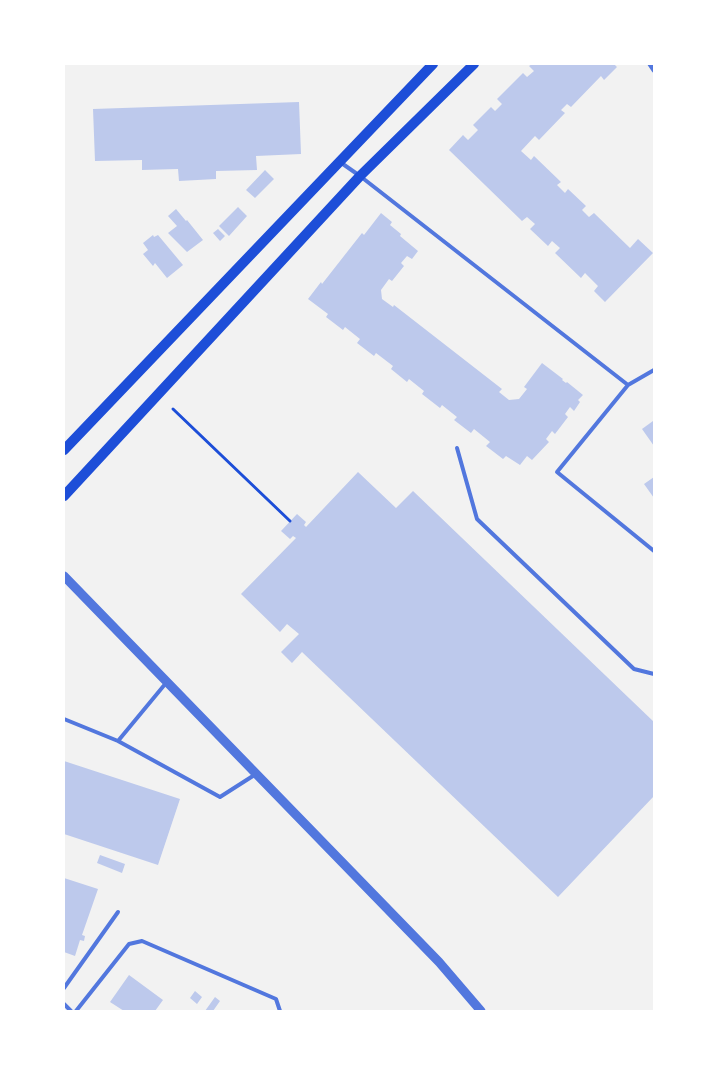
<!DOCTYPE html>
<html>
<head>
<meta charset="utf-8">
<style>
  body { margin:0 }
  #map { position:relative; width:718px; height:1075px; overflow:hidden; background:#f2f2f2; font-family:"Fira Sans",sans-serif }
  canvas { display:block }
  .frame { position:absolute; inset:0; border:65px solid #fff; pointer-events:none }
</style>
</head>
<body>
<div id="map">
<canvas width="718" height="1075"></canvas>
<div class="frame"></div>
</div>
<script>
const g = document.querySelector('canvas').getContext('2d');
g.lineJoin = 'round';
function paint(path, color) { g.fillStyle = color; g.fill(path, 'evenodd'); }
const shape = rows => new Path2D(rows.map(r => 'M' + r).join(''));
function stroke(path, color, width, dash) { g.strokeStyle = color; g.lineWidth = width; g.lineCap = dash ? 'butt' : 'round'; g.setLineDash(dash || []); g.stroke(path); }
paint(shape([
  [532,64,614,64,617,67,604,80,601,76,571,107,567,104,561,110,565,113,539,140,535,136,521,151,531,160,534,156,561,182,557,185,565,193,568,189,586,206,582,210,589,217,594,213,630,248,638,239,653,253,605,302,594,291,598,286,585,273,581,278,555,253,560,248,552,241,548,246,530,229,535,224,527,217,522,221,449,150,463,135,468,140,478,130,473,125,491,107,495,111,502,104,497,99,523,73,527,77,534,71,529,66],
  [299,102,301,154,256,156,257,170,216,171,216,179,179,181,178,169,142,170,142,160,95,161,93,109],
  [265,170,274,179,255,198,246,190],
  [238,207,247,216,229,236,219,226],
  [176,209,186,221,187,220,203,240,187,252,168,233,177,226,168,216],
  [381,213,392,222,390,225,401,234,400,236,418,251,412,259,407,256,401,263,404,266,392,281,389,279,381,290,382,299,393,307,394,305,502,389,499,392,509,400,519,399,527,389,524,387,542,363,563,379,562,380,566,383,567,382,583,395,578,400,580,402,574,411,570,407,565,414,568,417,555,434,552,431,546,439,549,442,532,460,527,456,520,465,506,456,503,459,486,446,490,442,474,429,471,433,454,420,457,417,442,405,440,408,422,394,424,391,409,379,407,382,391,369,393,366,376,353,374,356,357,343,360,339,345,327,343,330,326,317,328,314,308,299,321,282,322,284,362,233,364,235],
  [218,229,225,236,220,241,213,233],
  [153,235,154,237,158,235,183,265,167,278,155,263,153,266,143,254,148,250,143,243],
  [653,421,654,422,654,446,642,429],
  [358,472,396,508,413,491,654,722,654,796,558,897,302,652,292,663,281,652,299,634,287,624,280,632,241,594,296,538,293,536,290,539,281,531,297,514,306,522,304,525,306,527],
  [654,477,654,498,644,484],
  [64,761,180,799,158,865,64,834],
  [100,855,125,864,122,873,97,863],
  [64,878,98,889,82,935,85,936,84,941,80,940,75,956,64,952],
  [129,975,163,1000,155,1011,124,1011,110,1002],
  [195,991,202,997,197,1004,190,998],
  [215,997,220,1001,213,1011,205,1011]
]), '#bdc9ec');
stroke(shape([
  [173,409,290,521]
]), '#1d4ed8', 3);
stroke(shape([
  [340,162,360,176,628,385,557,472,654,551],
  [628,385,654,370],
  [457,448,477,519,634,669,654,674],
  [64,719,118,741,220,797,256,774],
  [118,741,166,683],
  [64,988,118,912],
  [64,1004,71,1011],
  [76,1011,129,944,142,941,276,999,280,1011]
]), '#5277de', 4);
stroke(shape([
  [650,64,654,70]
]), '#5277de', 5);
stroke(shape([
  [64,576,439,962,481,1011]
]), '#5277de', 9);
stroke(shape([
  [64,450,433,64],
  [64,496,360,176,474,64]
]), '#1d4ed8', 10);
</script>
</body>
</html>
